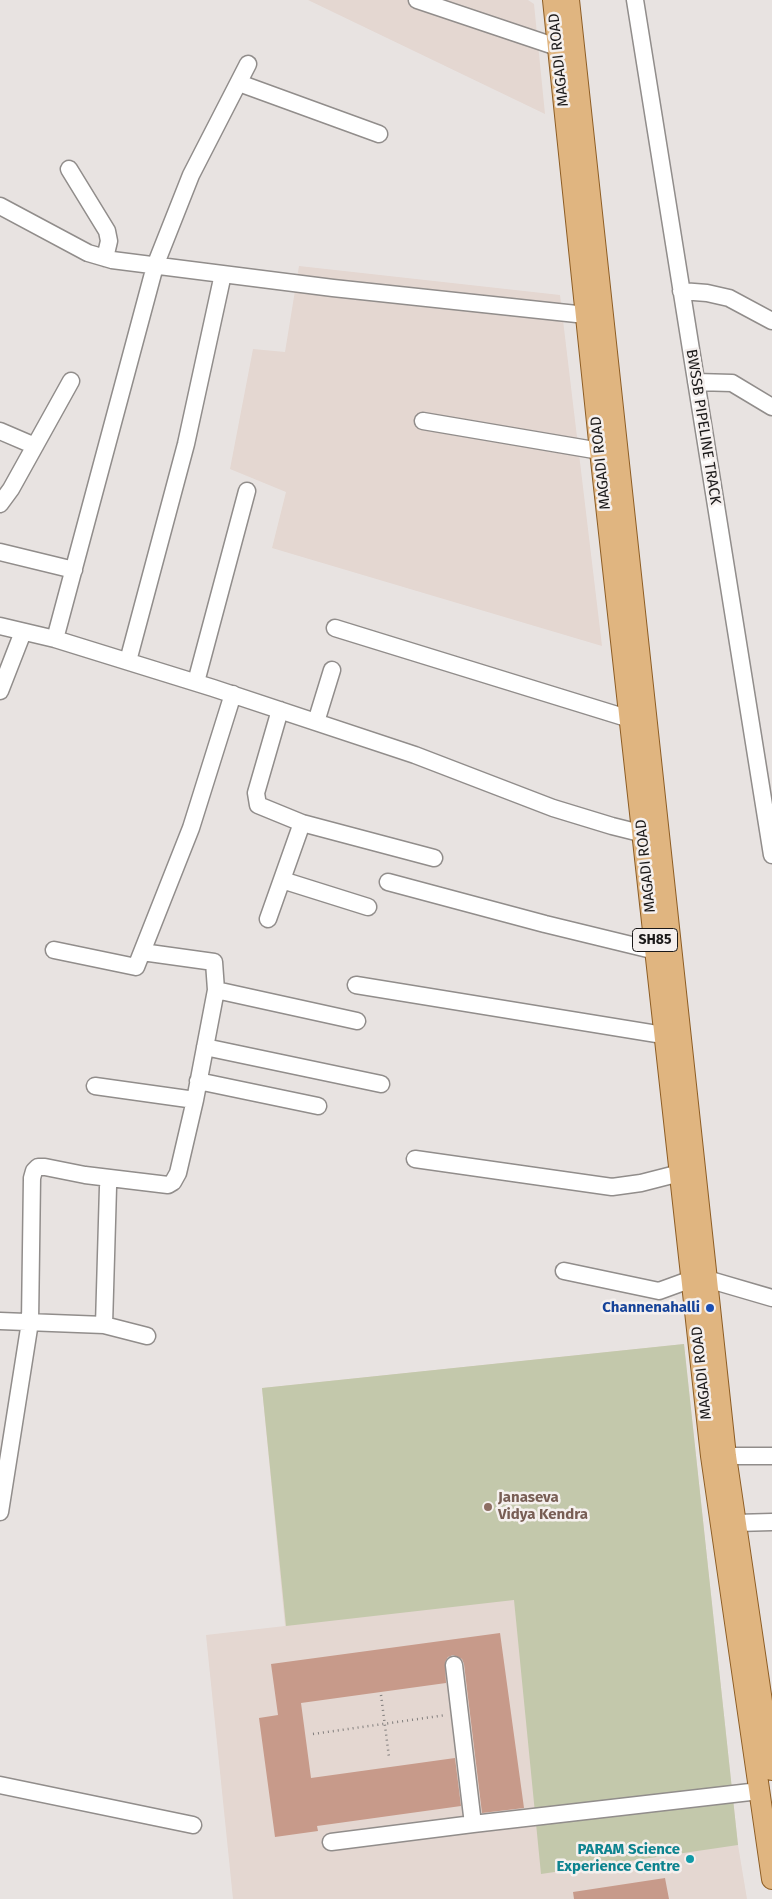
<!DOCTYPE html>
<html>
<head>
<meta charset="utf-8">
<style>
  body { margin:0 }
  canvas { display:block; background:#e8e3e1 }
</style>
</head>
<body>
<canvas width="772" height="1899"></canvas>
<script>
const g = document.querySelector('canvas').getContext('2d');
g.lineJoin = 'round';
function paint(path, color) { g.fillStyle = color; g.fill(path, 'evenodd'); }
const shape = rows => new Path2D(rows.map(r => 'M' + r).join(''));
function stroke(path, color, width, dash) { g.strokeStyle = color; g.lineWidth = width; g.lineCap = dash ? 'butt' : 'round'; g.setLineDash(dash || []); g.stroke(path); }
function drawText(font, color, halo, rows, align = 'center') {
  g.font = font + ' "Fira Sans",sans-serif'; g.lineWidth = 5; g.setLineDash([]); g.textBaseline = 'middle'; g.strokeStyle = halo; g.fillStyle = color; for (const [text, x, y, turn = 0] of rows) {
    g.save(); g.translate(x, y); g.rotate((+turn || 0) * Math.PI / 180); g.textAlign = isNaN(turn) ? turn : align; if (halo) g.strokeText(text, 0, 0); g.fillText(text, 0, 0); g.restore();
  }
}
paint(shape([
  [308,0,528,0,534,4,545,114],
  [299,266,560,295,602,646,272,548,286,492,230,469,253,349,285,352],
  [684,1344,738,1845,747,1899,233,1899,206,1635,285,1626,262,1388]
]), '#e4d7d1');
paint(shape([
  [684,1344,738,1845,541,1874,514,1600,286,1626,262,1388]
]), '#c3c8ab');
paint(shape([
  [500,1633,524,1808,482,1813,464,1664,462,1659,453,1655,448,1657,445,1662,446,1683,301,1703,311,1778,455,1758,461,1806,317,1826,318,1831,275,1837,259,1718,278,1715,271,1664],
  [665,1878,669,1899,574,1899,573,1892]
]), '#c79a8a');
const minor = shape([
  [417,0,557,47],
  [635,0,772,855],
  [239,83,379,134],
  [69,169,107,231,109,241,105,258],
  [0,206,88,253,112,260,333,288,586,315],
  [681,291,707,293,729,298,772,321],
  [696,382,732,383,772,407],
  [423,421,600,451],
  [0,431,35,446],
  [0,504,11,489,71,381],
  [0,552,74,570],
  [0,626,55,639,213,688,415,755,553,808,612,826,652,836],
  [335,628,630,719],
  [55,639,155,266,191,175,248,64],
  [128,661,186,444,223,274],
  [196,682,247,491],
  [0,691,23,632],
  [316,722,332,670],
  [302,823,434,858],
  [282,880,368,907],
  [388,882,545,924,656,951],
  [268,919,302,823,258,805,256,793,280,710],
  [54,950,136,967,191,828,233,694],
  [356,985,663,1035],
  [216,990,357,1021],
  [205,1047,381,1084],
  [198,1081,318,1106],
  [95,1086,195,1100],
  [415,1159,612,1187,641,1183,680,1173],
  [564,1271,659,1291,692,1279,707,1279,772,1298],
  [0,1321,104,1325,147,1336],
  [104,1325,108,1187],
  [726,1456,772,1456],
  [0,1512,30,1322,32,1178,34,1171,38,1167,45,1167,85,1175,168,1185,173,1182,178,1173,195,1100,216,990,214,962,142,952],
  [736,1523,772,1522],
  [0,1785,193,1825],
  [473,1824,759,1791],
  [331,1842,473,1824,454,1665]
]);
const major = shape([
  [553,0,600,451,711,1456,772,1879],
  [569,0,726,1456,772,1770]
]);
stroke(minor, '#918d8b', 19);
stroke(major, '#8e5e25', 22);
stroke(shape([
  [381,1695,389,1757],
  [313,1734,446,1715]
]), '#817e7d', 2.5, [1, 4]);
stroke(minor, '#fff', 16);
stroke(major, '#e0b580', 20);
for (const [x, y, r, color] of [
  [710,1308,5,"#1a4fb4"],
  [488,1507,5,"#8d6e63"],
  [690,1859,5,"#0f9aa8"]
]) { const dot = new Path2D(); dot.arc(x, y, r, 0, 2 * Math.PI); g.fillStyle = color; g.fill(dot); stroke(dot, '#f5f0ee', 2); }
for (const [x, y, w] of [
  [655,940,45]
]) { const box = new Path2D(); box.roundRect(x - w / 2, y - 11.5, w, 23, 4); g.fillStyle = '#f5f0ee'; g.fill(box); stroke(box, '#1b1919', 1); }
drawText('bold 14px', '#1b1919', null, [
  ["SH85",655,940]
]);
drawText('15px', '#1b1919', '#f5f0ee', [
  ["MAGADI ROAD",559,60,-96],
  ["BWSSB PIPELINE TRACK",703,427,81],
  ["MAGADI ROAD",601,463,-96],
  ["MAGADI ROAD",646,866,-96],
  ["MAGADI ROAD",702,1373,-96]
]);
drawText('bold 15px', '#164399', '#f5f0ee', [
  ["Channenahalli",700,1308]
], 'right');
drawText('bold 15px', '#785e54', '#f5f0ee', [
  ["Janaseva",498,1498],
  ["Vidya Kendra",498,1515]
], 'left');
drawText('bold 15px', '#0d838f', '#f5f0ee', [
  ["PARAM Science",680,1850],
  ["Experience Centre",680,1867]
], 'right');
</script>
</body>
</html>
